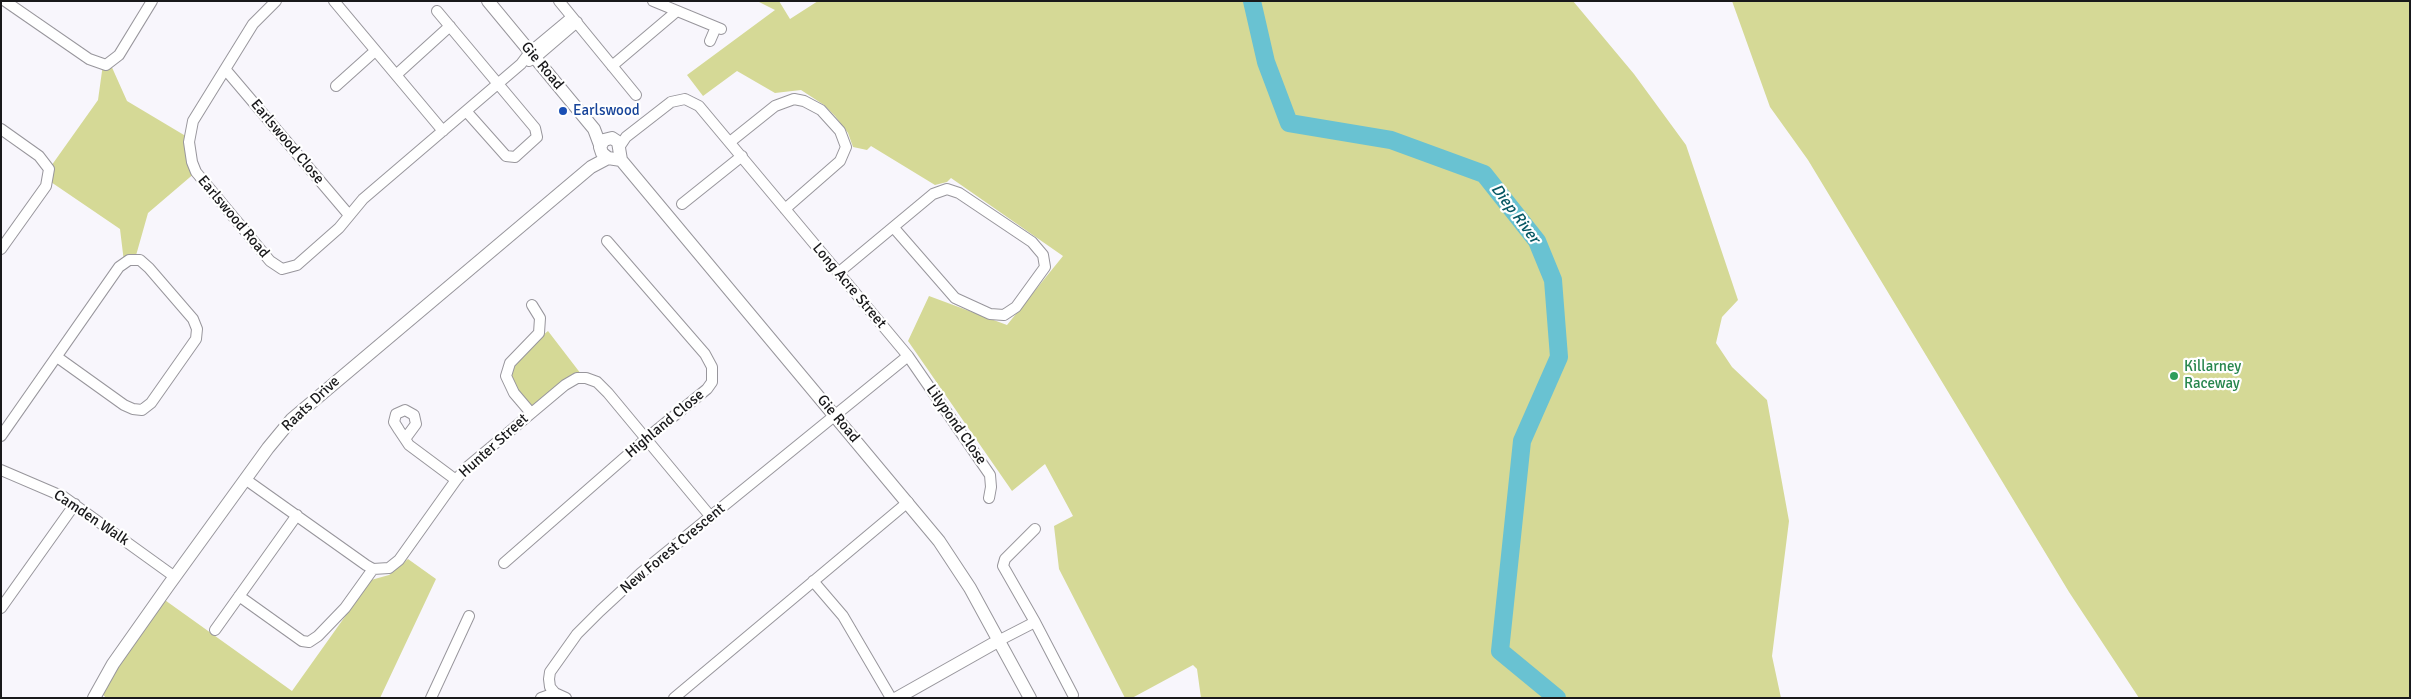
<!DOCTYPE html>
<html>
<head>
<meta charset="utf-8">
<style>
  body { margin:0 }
  #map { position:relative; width:2411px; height:699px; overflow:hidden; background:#f8f6fc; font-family:Signika,sans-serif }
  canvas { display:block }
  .frame { position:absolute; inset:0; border:2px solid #19191b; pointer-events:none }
</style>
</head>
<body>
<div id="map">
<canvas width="2411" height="699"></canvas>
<div class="frame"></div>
</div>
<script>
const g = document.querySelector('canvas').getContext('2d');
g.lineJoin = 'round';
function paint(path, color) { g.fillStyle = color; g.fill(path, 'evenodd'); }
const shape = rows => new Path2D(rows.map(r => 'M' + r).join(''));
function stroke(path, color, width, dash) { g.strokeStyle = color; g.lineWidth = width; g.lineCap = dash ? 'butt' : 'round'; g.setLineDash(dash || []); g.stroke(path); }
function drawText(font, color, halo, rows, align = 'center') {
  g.font = font + ' Signika,sans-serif'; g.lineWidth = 4.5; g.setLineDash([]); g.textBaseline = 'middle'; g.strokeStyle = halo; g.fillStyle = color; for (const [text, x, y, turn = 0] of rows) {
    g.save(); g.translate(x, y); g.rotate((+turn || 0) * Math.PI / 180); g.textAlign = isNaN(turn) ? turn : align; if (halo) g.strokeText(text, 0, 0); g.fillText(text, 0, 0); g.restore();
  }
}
paint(shape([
  [757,1,779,1,790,19,818,1,1573,1,1634,74,1686,145,1738,300,1722,317,1716,343,1732,367,1767,400,1789,521,1772,656,1781,698,1201,698,1197,669,1193,665,1132,698,1125,698,1059,569,1054,526,1073,516,1045,464,1012,491,908,341,929,296,1007,325,1063,256,951,178,947,182,935,185,871,146,867,150,853,147,848,133,835,116,824,105,801,90,775,93,737,71,703,96,687,75,775,10],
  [1732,1,2410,1,2410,698,2139,698,2069,592,1808,160,1770,107],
  [110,63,127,101,189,138,196,172,148,213,135,259,124,262,120,229,48,180,49,169,98,100,103,64],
  [548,331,581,374,532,412,511,385,512,360],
  [408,559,436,579,380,698,106,698,98,689,162,598,292,691,371,580,389,575]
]), '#d5d996');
stroke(shape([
  [1252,1,1266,62,1289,123,1391,140,1484,174,1537,241,1553,280,1559,357,1522,441,1500,651,1557,698]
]), '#69c2d2', 18);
const minor = shape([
  [5,1,89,59,106,65,119,55,152,1],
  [276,1,253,24,193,121,189,142,192,162,196,172,270,261,282,269,297,265,339,228,363,199,521,64,530,52,572,17],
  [334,1,443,131],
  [559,1,636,95],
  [653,1,721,29],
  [437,11,535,128,537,137,515,157,506,156,466,111],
  [710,41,716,27],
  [529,61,535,58,577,22],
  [612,66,677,11],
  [225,69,349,215],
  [396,75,450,26],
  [336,86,375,51],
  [1,129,39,156,49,169,46,186,1,249],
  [730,142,775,106,794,99,804,101,821,110,840,131,846,147,840,161,785,209],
  [620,146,626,137,671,102,685,99,699,106,908,356,990,475,991,487,989,498],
  [682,204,742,156],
  [838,273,933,194,947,189,959,193,1032,242,1043,255,1045,267,1016,307,1004,315,990,314,955,298,894,228],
  [531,413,514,393,506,376,510,363,539,333,540,318,532,305],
  [1,436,119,267,129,260,140,260,149,268,193,319,197,329,196,339,151,403,142,410,133,409,124,405,57,357],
  [405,439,416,424,414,415,405,410,396,414,394,422,399,430,409,445,456,480],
  [1,470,64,497,175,577],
  [245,479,366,565,373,569,389,568,399,560,456,480,466,468,565,385,577,378,586,378,597,382,608,393,711,517],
  [504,563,647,438,707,389,712,382,712,367,705,354,607,241],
  [813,581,843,616,891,698],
  [239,596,302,641,309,642,318,636,345,608,373,569],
  [1,608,75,504],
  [1035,622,1073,695],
  [215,630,297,515],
  [998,641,1035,622,1003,566,1005,559,1035,529],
  [431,698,469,616],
  [541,698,555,693],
  [566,698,555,693,550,687,549,679,550,672,577,634,600,611,641,573,908,356],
  [674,698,908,502]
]);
const tertiary = shape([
  [488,1,594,129,600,145],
  [621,160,608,158,602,153,600,147,604,140,612,138,618,142,621,160,939,541,970,588,1030,698],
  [94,698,113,664,168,586,268,448,292,419,591,167,608,158],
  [897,698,998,641]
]);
stroke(minor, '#98969c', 12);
stroke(tertiary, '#98969c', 14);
stroke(minor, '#fff', 10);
stroke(tertiary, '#fff', 12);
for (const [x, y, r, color] of [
  [563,111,5,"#1a4fb4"],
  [2174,376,5,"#2e9e5b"]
]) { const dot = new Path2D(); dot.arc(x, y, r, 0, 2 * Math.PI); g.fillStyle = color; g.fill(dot); stroke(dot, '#fff', 2); }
drawText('15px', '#19191b', '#fff', [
  ["Gie Road",542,66,50],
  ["Earlswood Close",287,142,50],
  ["Earlswood Road",233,217,50],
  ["Long Acre Street",849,286,50],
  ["Raats Drive",311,404,-43],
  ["Gie Road",838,419,50],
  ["Highland Close",665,424,-40],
  ["Lilypond Close",956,425,55],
  ["Hunter Street",494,446,-42],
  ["Camden Walk",91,518,34],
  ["New Forest Crescent",673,549,-40]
]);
drawText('15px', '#164399', '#fff', [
  ["Earlswood",573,111]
], 'left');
drawText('15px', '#27864d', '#fff', [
  ["Killarney",2184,367],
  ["Raceway",2184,384]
], 'left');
drawText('italic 16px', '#065763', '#fff', [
  ["Diep River",1515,214,53]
]);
</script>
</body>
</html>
